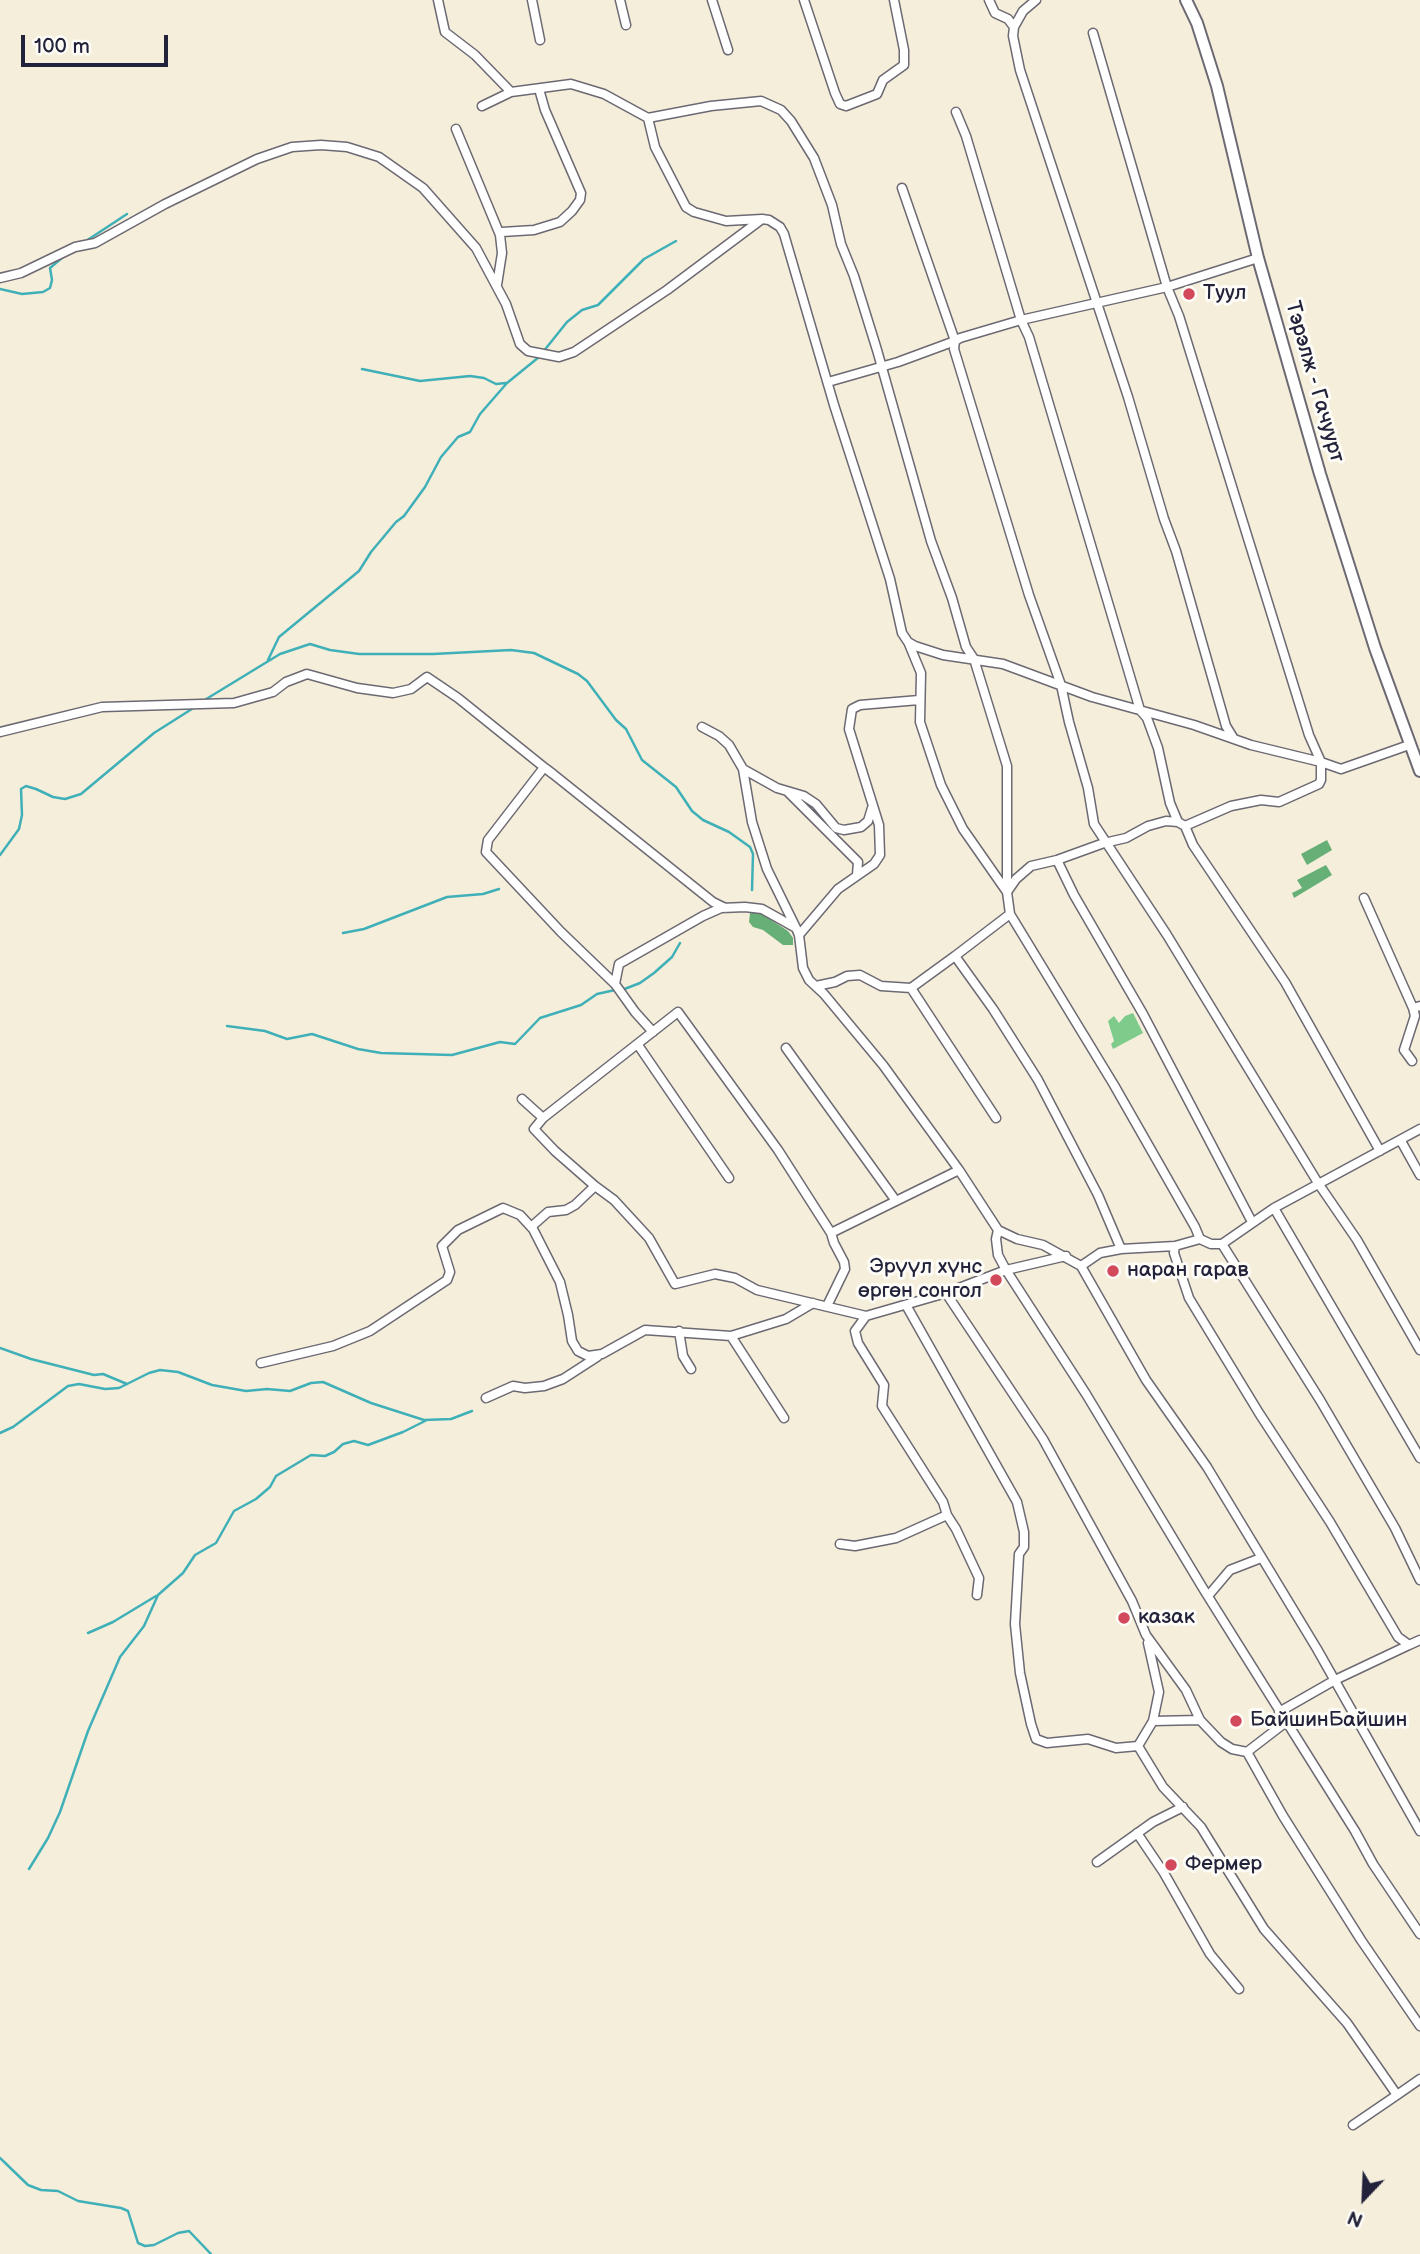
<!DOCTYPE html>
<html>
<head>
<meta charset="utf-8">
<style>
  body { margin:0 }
  #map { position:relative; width:1420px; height:2254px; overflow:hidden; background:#f5eedb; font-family:"Balsamiq Sans",sans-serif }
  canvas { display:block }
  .north { position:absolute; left:1329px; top:2163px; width:70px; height:70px; -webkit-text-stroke:5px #fdfcf7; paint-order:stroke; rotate:203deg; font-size:19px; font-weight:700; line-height:28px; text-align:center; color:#22223b }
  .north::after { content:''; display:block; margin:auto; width:24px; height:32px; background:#22223b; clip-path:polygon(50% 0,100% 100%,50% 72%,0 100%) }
  .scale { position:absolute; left:21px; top:35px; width:147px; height:32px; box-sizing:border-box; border:4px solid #22223b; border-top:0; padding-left:9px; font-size:21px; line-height:24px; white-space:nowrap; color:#22223b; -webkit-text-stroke:5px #fdfcf7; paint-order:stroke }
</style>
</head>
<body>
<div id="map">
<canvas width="1420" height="2254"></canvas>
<div class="north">N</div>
<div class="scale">100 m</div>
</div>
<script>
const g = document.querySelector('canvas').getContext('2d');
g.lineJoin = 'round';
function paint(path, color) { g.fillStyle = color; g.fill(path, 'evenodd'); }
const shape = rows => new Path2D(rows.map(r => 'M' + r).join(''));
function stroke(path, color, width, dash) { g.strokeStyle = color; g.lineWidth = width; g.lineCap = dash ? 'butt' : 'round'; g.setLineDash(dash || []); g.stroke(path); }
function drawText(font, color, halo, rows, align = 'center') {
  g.font = font + ' "Balsamiq Sans",sans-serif'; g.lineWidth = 6; g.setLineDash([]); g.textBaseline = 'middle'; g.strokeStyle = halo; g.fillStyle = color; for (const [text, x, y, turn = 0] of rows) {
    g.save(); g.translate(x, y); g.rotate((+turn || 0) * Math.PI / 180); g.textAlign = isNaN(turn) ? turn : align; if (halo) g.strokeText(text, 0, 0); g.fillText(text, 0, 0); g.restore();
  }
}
paint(shape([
  [1133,1013,1143,1033,1113,1049,1111,1044,1114,1041,1108,1021,1114,1016,1119,1023,1125,1016]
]), '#7ecb8b');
paint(shape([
  [1327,840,1332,850,1307,865,1301,854],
  [1326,865,1332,875,1294,898,1292,893,1302,888,1297,880],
  [759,909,771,920,788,931,793,938,793,945,783,945,763,930,753,927,749,922,750,913]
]), '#66af77');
stroke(shape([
  [86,241,127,214],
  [0,289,22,294,43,292,50,288,52,280,50,268,63,257],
  [543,352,567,322,582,310,598,305,644,259,676,241],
  [362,369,420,381,470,376,484,378,496,384,506,383],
  [268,660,279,637,359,571,371,552,396,522,404,516,425,487,441,457,458,437,470,432,480,414,507,383,539,357],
  [203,701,280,654,310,644,330,650,359,654,433,654,511,650,534,653,578,674,587,681,616,720,626,729,642,760,676,787,692,811,703,820,729,832,750,847,753,854,752,890],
  [0,855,19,829,22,815,21,789,26,786,36,789,53,797,65,799,81,794,154,733,195,707],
  [343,933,364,929,447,897,483,894,499,889],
  [622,990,640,983,654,973,672,957,680,943],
  [227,1026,265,1031,287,1039,312,1034,358,1049,381,1053,452,1055,500,1042,515,1044,540,1018,581,1005,597,994,615,990],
  [0,1348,31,1359,94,1375,103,1374,127,1384],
  [0,1433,13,1427,68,1386,79,1384,105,1389,119,1388,149,1373,160,1370,178,1372,212,1385,246,1391,267,1389,290,1391,311,1383,323,1382,371,1403,424,1420,451,1419,472,1411],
  [88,1633,113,1622,156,1596],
  [29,1869,48,1838,60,1812,88,1731,120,1657,144,1626,158,1595,183,1573,195,1555,216,1543,234,1511,256,1499,270,1487,276,1476,311,1455,325,1456,334,1452,343,1444,354,1441,368,1445,403,1432,427,1420],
  [0,2158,28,2185,41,2190,58,2191,78,2201,121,2208,128,2211,138,2243,145,2246,154,2245,178,2233,189,2231,211,2254]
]), '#40b0b8', 2.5);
const minor = shape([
  [438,0,445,32,475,55,511,92],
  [532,0,540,40],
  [620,0,626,25],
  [712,0,728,50],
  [804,0,835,93,840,104,846,106,877,94,883,80,904,65,904,50,894,0],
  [989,0,995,13,1008,19,1014,27,1013,36,1020,70,1128,397,1164,519,1176,551,1226,726,1234,739],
  [1014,27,1023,11,1036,0],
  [1093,33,1167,287,1179,316,1309,735,1321,762,1341,769,1409,745],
  [482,106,511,92,571,84,604,94,648,118,711,106,761,101,781,110,791,121,814,158,832,205,841,244,854,276,877,350,931,541,952,598,966,647,974,659,1007,766,1007,892],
  [956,112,966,136,1021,320,1029,337,1140,710,1147,718,1158,748,1170,803,1178,822],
  [648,118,655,147,686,207,694,212,726,221,762,219],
  [456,129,500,235],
  [1258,258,1167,287,1021,320,960,338,955,341,954,349,1029,595,1061,685,1069,722,1088,788,1094,824,1167,935,1318,1183,1357,1240,1420,1350],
  [0,278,21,273,75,247,95,243,165,204,257,159,292,147,321,145,347,147,379,157,423,188,476,248,506,304,520,344,528,351,559,357,574,352,667,290,762,219,769,220,780,227,784,234,834,405,890,579,902,633,908,642,915,646,943,655,1003,664,1092,697,1194,725,1251,745,1321,762,1321,780,1319,784,1279,802,1261,800,1231,806,1185,826,1178,822,1166,821,1148,826,1126,838,1104,843,1057,860,1031,866,1016,879,1007,892,1010,914,955,956],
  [497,285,502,253,500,235,502,232,534,230,560,222,572,211,580,200,581,193,545,110,539,89],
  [828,382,898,362,955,341,902,188],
  [909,644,921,673,920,722,941,785,963,829,1007,892],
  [702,727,719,736,729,745,743,769,777,788,804,796,816,804,836,828,844,830,861,827,868,821,872,808],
  [0,732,102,707,234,703,273,692,286,682,307,674,357,688,393,693,411,689,427,677,458,698,545,768],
  [743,769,752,822,767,869,796,928],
  [788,792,858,862,857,875],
  [1185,826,1193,845,1285,982,1380,1151],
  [1057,860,1074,895,1143,1014,1252,1222],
  [1364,898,1413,1008,1420,1006],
  [1010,914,1114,1085,1195,1227,1200,1239],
  [799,935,838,889,874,864,880,855,879,825,849,729,852,709,860,705,919,700],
  [615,984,561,932,486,852,488,840,542,770,545,768,553,774,713,902,725,908],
  [816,986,835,982,847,976,860,975,881,986,911,988],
  [653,1032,635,1012,615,984,619,964,703,916,721,908,745,907,762,909,796,928,799,935,803,968,809,980,824,994,883,1065,959,1170,998,1230,1017,1239,1043,1245,1081,1266,1146,1380,1207,1467,1317,1649,1420,1831],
  [638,1045,729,1178],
  [786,1048,896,1201],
  [1412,1061,1404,1050,1415,1016,1413,1008],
  [522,1099,543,1118,534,1129,555,1151,595,1186,575,1205,566,1210,548,1212,531,1227],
  [543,1118,678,1012,778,1150,831,1233,959,1170],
  [996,1118,911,988,955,956,993,1009,1038,1080,1098,1195,1121,1249],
  [1401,1141,1420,1175],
  [595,1186,614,1200,649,1238,675,1284,715,1274,735,1278,757,1290,866,1316,946,1293,1043,1439,1132,1601,1146,1635,1186,1690,1200,1720,1221,1742,1232,1749,1247,1752,1283,1816,1361,1940,1420,2026],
  [1274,1208,1420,1129],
  [998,1230,996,1239,998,1255,1006,1270,1066,1256],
  [1222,1244,1274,1208,1420,1458],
  [1175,1246,1200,1239,1211,1244,1222,1244,1320,1400,1395,1528,1420,1580],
  [1081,1266,1100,1253,1121,1249,1175,1246,1174,1253,1189,1298,1259,1413,1330,1522,1398,1637,1409,1645,1420,1640],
  [946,1293,1006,1270,1086,1394,1204,1590,1355,1831,1373,1864,1420,1934],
  [906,1305,1017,1502,1024,1532,1024,1547,1019,1554,1015,1624,1020,1673,1031,1724,1036,1739,1047,1743,1088,1739,1116,1748,1138,1746,1163,1787,1201,1827,1264,1929,1347,2023,1397,2095,1420,2079],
  [827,1306,845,1269,844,1262,834,1243,831,1233],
  [866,1316,855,1331,858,1343,884,1385,882,1406,943,1502,947,1515,956,1529,979,1578,977,1595],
  [679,1331,683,1356,691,1369],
  [731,1336,784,1418],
  [261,1363,333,1346,370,1331,447,1280,450,1272,442,1246,458,1230,503,1208,520,1215,533,1229,560,1282,568,1315,572,1341,578,1351,588,1356,602,1354,645,1330,731,1336,786,1319,813,1303],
  [486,1398,513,1386,525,1388,544,1386,563,1379,597,1357],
  [840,1544,855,1546,896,1538,947,1515],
  [1208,1596,1230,1570,1261,1558],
  [1279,1712,1335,1680,1409,1645],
  [1153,1721,1200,1720],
  [1138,1746,1153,1721,1159,1692,1148,1643],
  [1247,1752,1286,1722],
  [1137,1833,1164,1873,1210,1954,1239,1989],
  [1097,1862,1153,1822,1183,1807],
  [1353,2125,1397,2095]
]);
const secondary = shape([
  [1186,0,1197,23,1217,86,1258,258,1320,474,1375,648,1420,771]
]);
stroke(minor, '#6c6973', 11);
stroke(secondary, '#6c6973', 14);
stroke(minor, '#fff', 8);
stroke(secondary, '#fff', 10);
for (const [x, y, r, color] of [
  [1189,294,7,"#d1495b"],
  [1113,1271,7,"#d1495b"],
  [996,1280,7,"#d1495b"],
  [1124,1618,7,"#d1495b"],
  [1236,1721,7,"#d1495b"],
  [1171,1865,7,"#d1495b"]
]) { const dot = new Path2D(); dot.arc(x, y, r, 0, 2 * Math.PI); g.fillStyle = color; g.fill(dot); stroke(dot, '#fdfcf7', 2.5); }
drawText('21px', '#22223b', '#fdfcf7', [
  ["Туул",1203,294],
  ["Эрүүл хүнс",982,1268,"right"],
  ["өргөн сонгол",982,1292,"right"],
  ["наран гарав",1127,1271],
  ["казак",1138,1618],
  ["БайшинБайшин",1250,1721],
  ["Фермер",1185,1865]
], 'left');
drawText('21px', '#22223b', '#fdfcf7', [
  ["Тэрэлж - Гачуурт",1314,382,74]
]);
</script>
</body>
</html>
